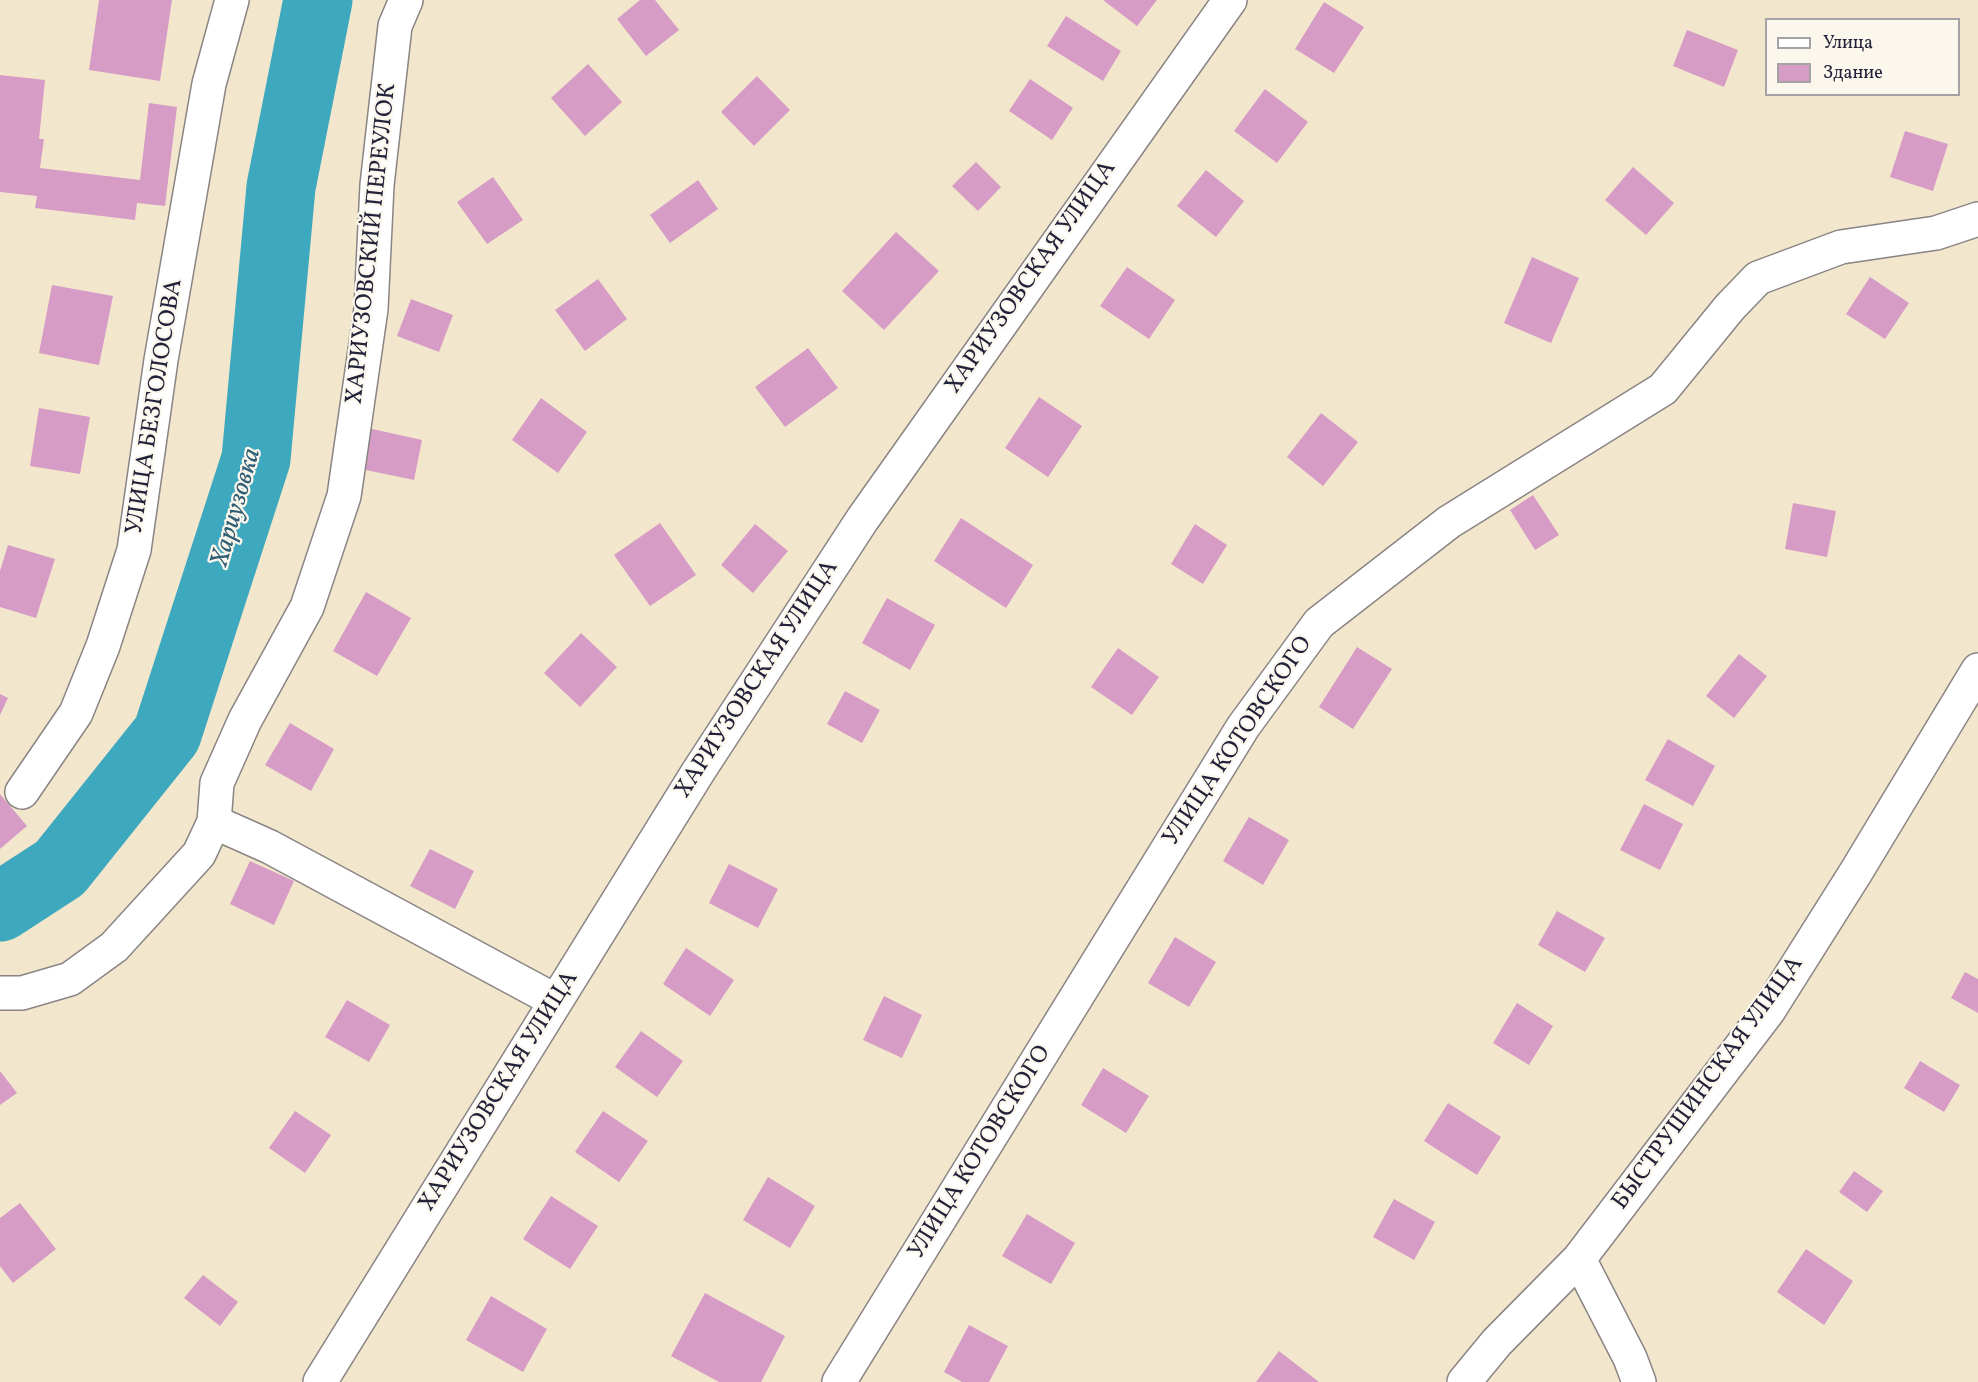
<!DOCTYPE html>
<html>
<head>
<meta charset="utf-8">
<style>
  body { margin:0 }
  #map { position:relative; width:1978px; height:1382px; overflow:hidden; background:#f2e7cc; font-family:Vollkorn,serif }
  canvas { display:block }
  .legend { position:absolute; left:1765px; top:18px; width:195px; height:78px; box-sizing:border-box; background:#fbf7ec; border:2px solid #a4a2a5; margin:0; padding:8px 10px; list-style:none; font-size:18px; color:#22223b }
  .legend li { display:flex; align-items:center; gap:12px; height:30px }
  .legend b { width:30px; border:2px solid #a4a2a5 }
</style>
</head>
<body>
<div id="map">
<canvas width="1978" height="1382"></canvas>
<ul class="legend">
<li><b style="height:8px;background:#fff"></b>Улица</li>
<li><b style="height:16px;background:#d79cc6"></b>Здание</li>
</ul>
</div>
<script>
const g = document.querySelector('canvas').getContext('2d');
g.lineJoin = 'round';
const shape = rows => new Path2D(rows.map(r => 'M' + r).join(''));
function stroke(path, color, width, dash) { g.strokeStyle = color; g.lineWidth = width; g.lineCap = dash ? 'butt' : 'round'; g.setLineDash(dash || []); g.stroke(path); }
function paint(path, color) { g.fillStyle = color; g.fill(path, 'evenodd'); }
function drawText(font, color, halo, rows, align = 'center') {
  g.font = font + ' Vollkorn,serif'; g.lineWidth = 4.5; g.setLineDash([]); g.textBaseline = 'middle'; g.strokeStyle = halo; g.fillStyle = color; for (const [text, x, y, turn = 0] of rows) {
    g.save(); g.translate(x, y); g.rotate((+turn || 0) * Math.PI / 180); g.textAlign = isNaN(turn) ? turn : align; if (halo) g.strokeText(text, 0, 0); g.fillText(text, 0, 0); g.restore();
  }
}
stroke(shape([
  [0,907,60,868,167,734,256,459,281,187,318,0]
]), '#3ea8be', 69);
paint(shape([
  [99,0,172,0,160,81,89,70],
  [640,0,655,0,679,30,646,56,617,19],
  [1103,0,1157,0,1137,26],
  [1324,2,1364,27,1334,73,1295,49],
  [1066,16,1121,51,1103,81,1047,46],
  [1687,30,1738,50,1724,87,1673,66],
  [588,64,622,102,585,136,551,98],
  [0,75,45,80,39,139,44,139,40,168,140,180,149,103,177,107,165,206,137,203,135,220,35,208,37,196,0,192],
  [757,76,790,110,754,146,721,112],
  [1030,79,1073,108,1052,140,1009,111],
  [1265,89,1308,122,1277,163,1234,131],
  [1905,131,1948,144,1933,191,1890,177],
  [976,162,1001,187,978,211,952,186],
  [1633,167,1674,203,1646,235,1605,200],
  [1206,170,1244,201,1216,237,1177,206],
  [493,177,523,220,487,244,457,202],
  [698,180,718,209,670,243,650,215],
  [896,232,939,271,884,330,842,291],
  [1532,257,1579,278,1551,343,1504,323],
  [1127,267,1175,300,1149,339,1100,306],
  [1870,277,1909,303,1885,339,1846,314],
  [598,279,627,319,585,351,555,310],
  [52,285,113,296,99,365,39,353],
  [411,299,453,315,439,352,397,336],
  [808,348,838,388,785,427,755,387],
  [1039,397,1082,426,1048,477,1005,448],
  [541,398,587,432,558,473,512,440],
  [39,408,90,417,80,474,30,466],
  [1321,413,1358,442,1323,486,1287,457],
  [368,428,422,440,414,480,361,469],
  [1533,495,1559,535,1535,550,1510,510],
  [1793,503,1836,511,1827,557,1785,549],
  [961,518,1033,565,1006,608,934,561],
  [660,523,696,575,650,606,614,555],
  [755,524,788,551,753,593,721,565],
  [1195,524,1227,545,1203,584,1171,564],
  [8,545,55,559,36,618,0,607,0,571],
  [366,592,411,618,377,676,333,651],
  [887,598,935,625,910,670,862,643],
  [581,633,617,667,580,707,544,673],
  [1357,647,1392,669,1353,729,1319,707],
  [1118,648,1159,677,1132,715,1091,687],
  [1739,654,1767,676,1734,718,1706,696],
  [845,691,880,710,862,743,827,724],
  [0,694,8,698,0,715],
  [290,723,334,749,311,791,265,765],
  [1668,739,1715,766,1693,806,1645,780],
  [0,794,27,826,0,849],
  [1644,804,1683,824,1660,870,1620,850],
  [1249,817,1289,840,1263,885,1223,861],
  [430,849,474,871,455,909,410,886],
  [250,861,294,881,274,925,230,904],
  [729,864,778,889,758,928,709,903],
  [1557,911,1605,938,1585,972,1538,945],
  [1175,937,1216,962,1189,1007,1148,983],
  [686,948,734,980,710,1016,663,984],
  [1965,972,1978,979,1978,1013,1951,998],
  [884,996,922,1015,902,1058,863,1040],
  [347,1000,390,1025,369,1062,325,1037],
  [1517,1003,1553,1026,1529,1065,1493,1043],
  [641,1031,683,1061,657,1097,615,1067],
  [1920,1061,1960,1085,1944,1112,1904,1088],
  [1103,1068,1149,1096,1126,1133,1081,1105],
  [0,1071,17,1093,0,1105],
  [1448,1103,1501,1137,1477,1175,1424,1141],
  [295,1111,331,1135,305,1173,269,1148],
  [603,1111,648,1141,619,1182,575,1152],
  [1854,1171,1883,1191,1867,1212,1839,1192],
  [768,1177,815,1206,790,1248,743,1220],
  [551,1196,598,1226,570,1269,523,1239],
  [1394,1199,1435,1222,1414,1260,1373,1237],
  [20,1203,56,1249,13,1283,0,1266,0,1218],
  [1027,1214,1075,1243,1051,1284,1002,1256],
  [1806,1249,1853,1281,1824,1325,1777,1292],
  [203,1275,238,1302,220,1326,184,1298],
  [705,1293,785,1336,761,1382,719,1382,671,1356],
  [491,1296,547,1329,523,1372,466,1340],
  [969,1325,1008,1346,989,1382,962,1382,944,1372],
  [1279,1351,1319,1382,1256,1382]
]), '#d79cc6');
const minor = shape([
  [22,792,76,713,103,646,134,550,161,360,209,84,232,0],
  [214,822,270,847,556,1001],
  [0,993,22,993,70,979,114,947,199,854,214,822,217,783,245,720,307,607,344,496,371,309,377,185,395,26,406,0],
  [1579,1259,1630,1358,1639,1382],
  [320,1382,698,772,862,520,1230,0],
  [839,1382,1243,727,1319,623,1449,522,1663,389,1730,307,1758,278,1841,247,1936,233,1978,219],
  [1464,1382,1497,1342,1579,1259,1769,1010,1856,872,1978,670]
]);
stroke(minor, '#8a8484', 36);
stroke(minor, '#fff', 33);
drawText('24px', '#22223b', '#fbf7ec', [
  ["ХАРИУЗОВСКИЙ ПЕРЕУЛОК",373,244,-84],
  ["ХАРИУЗОВСКАЯ УЛИЦА",1032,278,-55],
  ["УЛИЦА БЕЗГОЛОСОВА",156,407,-81],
  ["ХАРИУЗОВСКАЯ УЛИЦА",758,680,-57],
  ["УЛИЦА КОТОВСКОГО",1239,742,-56],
  ["БЫСТРУШИНСКАЯ УЛИЦА",1709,1084,-54],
  ["ХАРИУЗОВСКАЯ УЛИЦА",500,1092,-58],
  ["УЛИЦА КОТОВСКОГО",981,1153,-58]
]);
drawText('italic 26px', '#2f5e76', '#fbf7ec', [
  ["Хариузовка",238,508,-74]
]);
</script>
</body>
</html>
